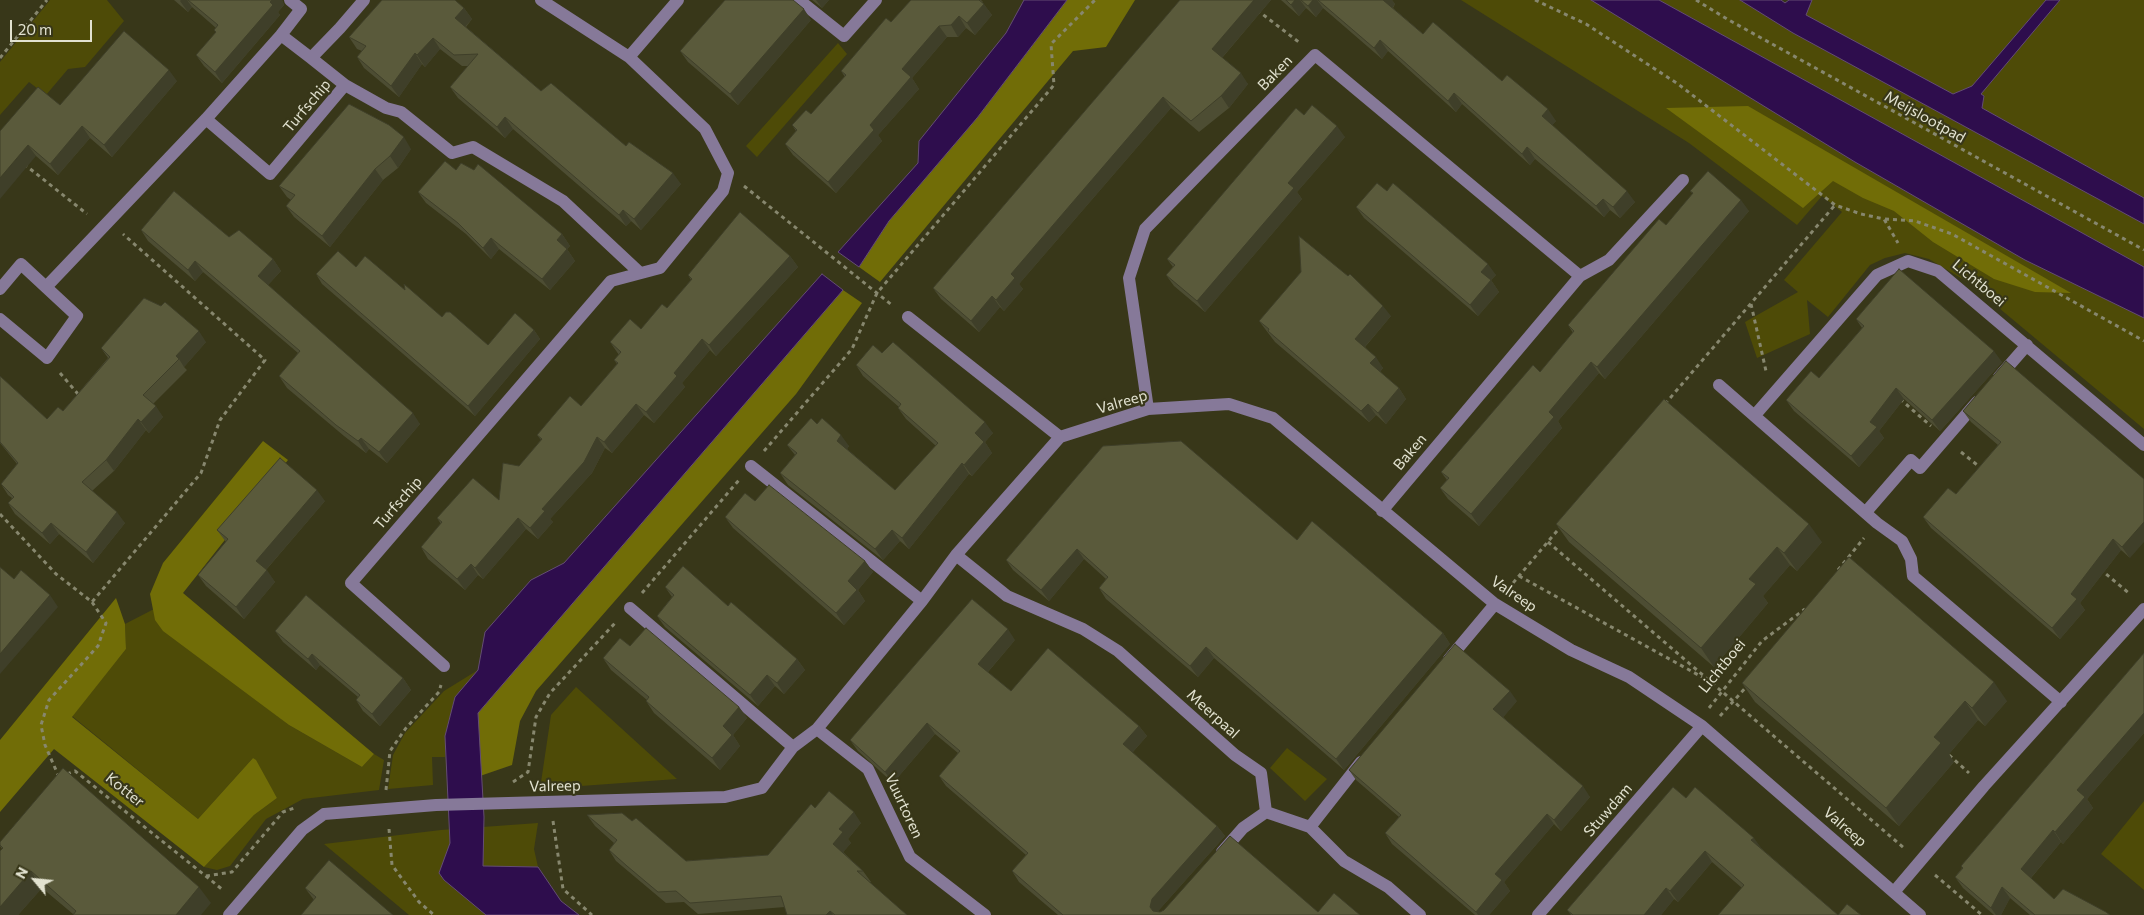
<!DOCTYPE html>
<html>
<head>
<meta charset="utf-8">
<style>
  body { margin:0 }
  #map { position:relative; width:2144px; height:915px; overflow:hidden; background:#383719; font-family:Commissioner,sans-serif }
  canvas { display:block }
  .north { position:absolute; left:10px; top:855px; width:50px; height:50px; -webkit-text-stroke:4px #383719; paint-order:stroke; rotate:298deg; font-size:14px; font-weight:700; line-height:20px; text-align:center; color:#e2e2d0 }
  .north::after { content:''; display:block; margin:auto; width:18px; height:22px; background:#e2e2d0; clip-path:polygon(50% 0,100% 100%,50% 72%,0 100%) }
  .scale { position:absolute; left:10px; top:20px; width:82px; height:22px; box-sizing:border-box; border:2px solid #e2e2d0; border-top:0; padding-left:6px; font-size:15px; line-height:18px; white-space:nowrap; color:#e2e2d0; -webkit-text-stroke:4px #383719; paint-order:stroke }
</style>
</head>
<body>
<div id="map">
<canvas width="2144" height="915"></canvas>
<div class="north">N</div>
<div class="scale">20 m</div>
</div>
<script>
const g = document.querySelector('canvas').getContext('2d');
g.lineJoin = 'round';
function paint(path, color) { g.fillStyle = color; g.fill(path, 'evenodd'); }
const shape = rows => new Path2D(rows.map(r => 'M' + r).join(''));
function stroke(path, color, width, dash) { g.strokeStyle = color; g.lineWidth = width; g.lineCap = dash ? 'butt' : 'round'; g.setLineDash(dash || []); g.stroke(path); }
function drawText(font, color, halo, rows, align = 'center') {
  g.font = font + ' Commissioner,sans-serif'; g.lineWidth = 4.5; g.setLineDash([]); g.textBaseline = 'middle'; g.strokeStyle = halo; g.fillStyle = color; for (const [text, x, y, turn = 0] of rows) {
    g.save(); g.translate(x, y); g.rotate((+turn || 0) * Math.PI / 180); g.textAlign = isNaN(turn) ? turn : align; if (halo) g.strokeText(text, 0, 0); g.fillText(text, 0, 0); g.restore();
  }
}
paint(shape([
  [50,0,107,0,124,21,85,67,68,69,46,95,29,82,0,115,0,62],
  [1461,0,1591,0,1855,162,2025,260,2144,318,2144,429,1969,283,1929,259,1905,253,1885,258,1870,265,1828,317,1807,300,1810,334,1757,358,1745,322,1798,292,1784,280,1842,212,1822,196,1797,225,1689,143],
  [1659,0,1740,0,1793,33,2144,224,2144,267],
  [1812,0,2046,0,1972,87,1953,94,1805,15],
  [2060,0,2144,0,2144,198,1982,108,1984,96,1981,94],
  [838,43,847,54,757,157,746,146],
  [154,609,156,620,289,725,362,767,374,754,384,760,379,790,303,799,266,819,230,866,217,870,204,867,254,815,277,798,253,758,198,819,72,716,126,649,125,624],
  [478,670,455,697,445,736,445,757,432,757,433,785,388,789,393,755,405,733,444,691],
  [576,687,677,779,540,789,551,715],
  [1287,748,1327,779,1305,801,1270,768],
  [2144,801,2144,890,2101,854],
  [538,823,534,849,538,867,483,866,483,835,439,873,444,880,486,915,409,915,324,844,441,830]
]), '#4e4b07');
paint(shape([
  [1067,0,1135,0,1106,47,1073,51,880,282,859,267,889,221,977,118],
  [1748,106,2071,293,2035,292,1994,279,1933,242,1894,211,1863,198,1833,181,1803,208,1666,108],
  [843,290,862,303,796,394,536,691,520,721,512,765,480,776,477,714],
  [263,441,288,460,183,593,374,754,362,767,289,725,163,631,155,620,150,594,163,563],
  [116,598,125,624,126,649,72,717,198,819,253,758,256,760,277,798,254,815,204,867,54,749,0,812,0,740]
]), '#716d07');
const water = shape([
  [1024,0,1067,0,977,118,889,221,859,267,838,252,918,163,919,141,1006,33,1024,0],
  [1591,0,1659,0,2144,267,2144,318,2025,260,1855,162,1591,0],
  [1740,0,1781,0,1785,3,1789,0,1812,0,1806,15,1953,94,1972,86,2046,0,2060,0,1981,94,1984,96,1982,108,2144,198,2144,224,1793,33,1740,0],
  [822,274,843,290,478,713,484,817,483,866,538,867,561,901,579,915,486,915,444,880,439,873,450,843,445,736,455,697,478,670,485,632,531,580,564,563,822,274]
]);
paint(water, '#2e0d4d');
stroke(water, '#644d74', 1);
stroke(shape([
  [1535,0,1586,24,1678,84,1835,205,1861,214,1884,219,1898,243],
  [1696,0,1727,19,2144,250],
  [1257,10,1300,43],
  [0,58,47,0],
  [24,164,87,214],
  [744,186,893,306],
  [1885,219,1915,221,1952,234,2144,341],
  [1751,304,1766,371],
  [60,373,78,394,75,397],
  [1900,399,1931,426],
  [1665,404,1835,205],
  [764,451,852,349,877,293,1054,85,1051,44,1095,0],
  [1961,452,1981,468],
  [0,514,56,574,92,602,201,473,220,420,265,360,123,234],
  [1548,542,1904,848],
  [2100,569,2130,594],
  [1838,570,1864,538],
  [1519,576,1702,677],
  [1508,589,1562,525],
  [642,593,739,480],
  [1709,708,1762,641,1805,609],
  [1720,716,1748,685],
  [1949,755,1969,773],
  [67,774,75,771,223,890],
  [59,777,45,745,41,725,49,700,98,646,106,623,92,602],
  [513,782,528,772,536,717,550,693,616,622],
  [386,790,390,751,406,728,439,692,441,685],
  [553,821,563,889,592,915],
  [389,829,392,865,419,902,434,915],
  [1935,875,1982,915],
  [206,876,232,872,283,812,297,807]
]), '#87876e', 3, [4, 4]);
stroke(shape([
  [290,0,301,9,281,35,311,58,340,28,364,0],
  [799,0,844,36,876,0],
  [629,57,678,0],
  [311,58,345,85],
  [206,119,270,174,345,85,386,108,401,112,452,153,473,147,563,201,640,273],
  [47,286,206,119,281,35],
  [0,289,21,264,77,316,47,358,0,319],
  [908,317,1060,437],
  [1999,377,2027,345],
  [1719,385,1877,523,1902,541,1911,559,1913,576,2061,702],
  [1148,409,1129,278,1145,229,1315,55,1580,276],
  [1755,415,1877,275,1908,261,1938,271,2144,445],
  [751,466,922,601],
  [1382,511,1580,276,1609,260,1683,180],
  [1866,512,1911,460,1920,468,1977,402],
  [956,555,1007,596,1083,629,1118,651,1235,755,1261,773,1266,812,1310,827,1344,861,1388,887,1420,915],
  [630,608,793,747],
  [1449,659,1495,604],
  [444,666,351,583,611,281,660,268,723,191,728,173,705,129,629,57,541,0],
  [817,729,868,769,910,857,985,915],
  [1310,827,1361,762],
  [1222,852,1243,828,1266,812],
  [1894,892,1984,786,2144,609],
  [229,915,302,830,324,814,436,805,725,797,762,788,793,747,817,729,922,601,956,555,1060,437,1148,409,1229,404,1273,418,1495,604,1571,650,1629,677,1702,726,1920,915],
  [1538,915,1702,726]
]), '#867999', 12);
paint(shape([
  [174,0,282,0,284,5,278,12,280,15,222,83,204,66,196,55,216,33,214,30,216,28,192,7,188,12],
  [812,0,829,0,822,8],
  [911,0,981,0,983,2,982,2,992,15,975,35,966,28,958,37,947,37,912,78,919,89,878,135,882,141,836,193,793,155,785,144,796,131,792,125,811,114,845,77,841,71,891,22],
  [1180,0,1271,0,1222,58,1248,84,1229,108,1199,132,1171,108,1019,284,1023,289,1004,311,1000,307,979,332,941,299,933,288],
  [1281,0,1392,0,1395,4,1393,8,1423,34,1502,81,1556,121,1552,125,1635,202,1620,218,1610,210,1604,217,1535,159,1530,165,1462,104,1456,112,1388,51,1382,59,1323,8,1316,17,1306,8,1299,16],
  [464,8,472,19,466,27,541,91,626,146,681,184,641,230,631,221,626,226,513,129,505,138,458,98,450,87,468,66,462,66,440,49,425,67,422,64,399,97,364,68,357,57,362,51,357,49,349,37],
  [811,20,738,105,688,62,680,51],
  [177,81,112,157,90,138,58,175,36,156,0,131,60,105],
  [1304,115,1345,137,1297,192,1302,199,1205,312,1174,286,1166,275,1173,267,1167,259],
  [411,149,398,168,383,180,330,247,294,217,286,206,291,200,287,197,279,186],
  [456,170,562,234,570,246,567,249,575,261,550,290,499,249,491,259,466,234,426,203,418,192],
  [1387,191,1496,275,1491,280,1499,292,1478,316,1364,218,1356,207],
  [1690,191,1749,211,1605,379,1599,373,1558,421,1562,428,1479,526,1448,499,1440,488,1447,480,1441,472,1540,372,1573,333,1568,325,1666,225,1693,194],
  [141,230,229,237,273,259,281,271,268,285,420,424,387,463,369,449,366,453,344,436,287,388,279,376,298,353,203,272,195,281,148,241],
  [790,256,798,267,716,356,710,350,682,383,685,387,654,423,644,415,612,453,605,448,592,473,550,519,553,522,538,539,526,529,483,579,478,575,465,590,428,559,421,547,441,524,437,518,499,500,519,466,541,440,537,435,581,406,617,364,614,360,619,355,610,342,641,329,667,308,691,280,688,275],
  [356,267,442,317,488,345,534,330,540,339,475,416,322,284,316,274],
  [1391,316,1365,347,1383,368,1380,372,1399,388,1406,399,1386,424,1376,415,1369,422,1275,342,1259,321],
  [1856,319,2002,362,1940,431,1904,399,1879,431,1884,438,1859,467,1794,411,1786,400,1819,378,1862,328],
  [206,342,184,367,187,370,153,404,163,417,149,433,146,430,114,471,92,491,125,523,93,563,59,534,50,544,15,514,8,503,12,498,8,495,1,484,17,464,0,443,0,376,47,419,63,411,108,358,101,348],
  [882,353,993,433,985,442,992,453,972,476,969,474,909,549,900,541,883,560,788,485,780,473,795,455,787,445,817,424,849,446,847,449,895,490,936,446,906,419,898,408,899,407,863,376,856,365],
  [2006,361,2130,558,2121,550,2080,603,2085,610,2060,639,1931,528,1923,517,1956,494,1998,445,1971,422,1963,411],
  [1103,446,1297,540,1443,633,1450,644,1344,770,1214,658,1198,677,1106,599,1099,588,1106,579,1084,559,1049,601,1013,570,1006,560],
  [325,501,266,570,275,582,244,619,206,586,198,575,226,542,217,530],
  [755,501,865,561,873,572,858,590,865,601,844,625,733,528,725,517],
  [1556,524,1822,542,1797,571,1790,565,1763,596,1768,603,1714,667,1569,542],
  [665,587,728,606,797,659,805,670,784,694,775,686,758,706,665,627,657,616,672,597],
  [275,631,403,678,411,690,380,726,363,711,356,700,358,697,320,665,316,670,283,642],
  [1015,640,988,672,1011,691,1139,726,1147,736,1132,753,1217,826,1225,836,1159,910,1158,912,1318,912,1360,915,1058,915,1019,882,1012,871,1026,855,946,786,939,776,958,753,935,734,893,783,858,751,850,740],
  [2144,653,2144,733,2087,799,2093,808,2063,844,2061,842,2031,878,2054,899,2110,915,2030,915,2010,898,2001,915,1994,915,1963,888,1955,877,1962,868,1961,866],
  [603,658,739,707,747,718,733,735,740,746,720,770,654,713,646,701,647,700,611,670],
  [1742,683,2007,701,1985,726,1978,720,1949,754,1954,762,1899,826,1755,702],
  [1517,701,1503,717,1590,797,1561,831,1554,824,1504,882,1510,891,1489,915,1475,915,1392,844,1385,833,1399,817,1356,780,1349,770],
  [1686,798,1762,849,1838,915,1742,888,1712,862,1678,902,1674,899,1661,915,1571,915,1567,910],
  [815,808,861,823,848,839,851,843,843,852,863,871,871,882,869,882,907,915,787,915,785,907,698,914,684,902,666,903,616,861,609,850,614,843,595,826,587,815,632,821,686,861,768,855],
  [0,842,211,903,73,914,42,888,18,915,0,915,2,849,0,846],
  [305,888,393,915,314,900]
]), '#4d4d33');
paint(shape([
  [181,0,187,0,192,7,188,12,180,1],
  [272,0,282,0,284,5,278,12,280,15,222,83,215,72],
  [816,0,829,0,822,8],
  [1254,0,1271,0,1220,60,1212,49],
  [1295,0,1300,0,1306,8,1299,16,1291,5],
  [1313,0,1317,0,1323,8,1316,17,1308,6],
  [1383,0,1392,0,1395,4,1390,11],
  [984,4,992,15,975,35,967,23],
  [464,8,472,19,463,29,455,18],
  [804,9,811,20,738,105,730,94],
  [959,16,966,28,958,37,951,25],
  [939,26,947,37,912,78,919,89,878,135,882,141,836,193,828,182,870,125,902,69],
  [433,38,440,49,425,67,417,55],
  [1380,40,1388,51,1382,59,1374,48],
  [415,53,422,64,399,97,391,86],
  [169,70,177,81,112,157,104,145],
  [1241,73,1248,84,1229,108,1221,96],
  [1454,93,1462,104,1456,112,1448,101],
  [1163,97,1171,108,1019,284,1023,289,1004,311,996,300,1011,274],
  [1548,109,1556,121,1550,128,1542,116],
  [505,117,513,129,505,138,497,127],
  [82,126,90,138,58,175,50,164],
  [1337,126,1345,137,1297,192,1302,199,1205,312,1197,301,1288,183],
  [404,137,411,149,398,168,390,156],
  [28,145,36,156,0,199,0,178],
  [1527,147,1535,159,1530,165,1522,154],
  [375,169,383,180,330,247,322,236],
  [673,173,681,184,641,230,634,219],
  [1627,191,1635,202,1620,218,1613,207],
  [1603,199,1610,210,1604,217,1596,206],
  [1741,200,1749,211,1605,379,1597,367],
  [623,210,631,221,626,226,619,215],
  [562,234,570,246,565,251,557,240],
  [491,238,499,249,491,259,483,248],
  [567,249,575,261,550,290,542,279],
  [790,256,798,267,716,356,709,345],
  [273,259,281,271,266,287,258,276],
  [195,261,203,272,195,281,188,270],
  [1488,264,1496,275,1491,280,1499,292,1478,316,1470,305,1481,272],
  [992,296,1000,307,979,332,971,321],
  [1383,306,1391,316,1362,350,1355,339],
  [534,330,540,339,475,416,468,406],
  [199,331,206,342,184,367,179,359,176,356],
  [702,339,710,350,682,383,685,387,654,423,646,412,674,373],
  [1994,351,2002,362,1940,431,1932,420],
  [1376,357,1383,368,1378,374,1370,363],
  [1591,362,1599,373,1558,421,1562,428,1479,526,1471,514,1549,412],
  [1399,388,1406,399,1386,424,1378,413],
  [1896,388,1904,399,1879,431,1884,438,1859,467,1851,456,1870,422],
  [636,404,644,415,612,453,604,442],
  [1368,404,1376,415,1369,422,1361,411],
  [156,406,163,417,149,433,141,422],
  [413,413,420,424,387,463,379,452],
  [138,419,146,430,114,471,106,460],
  [985,422,993,433,985,442,992,453,972,476,964,465,975,433],
  [841,435,849,446,845,452,837,441],
  [597,437,605,448,592,473,550,519,553,522,538,539,530,528,542,509],
  [361,438,369,449,366,453,358,441],
  [962,463,969,474,909,549,902,538],
  [317,490,325,501,264,572,256,561],
  [117,512,125,523,93,563,86,552],
  [518,518,526,529,483,579,475,568],
  [2144,522,2144,542,2130,558,2122,547],
  [51,523,59,534,50,544,42,533],
  [1809,524,1822,542,1797,571,1784,553],
  [892,530,900,541,883,560,875,549],
  [2113,539,2121,550,2080,603,2085,610,2060,639,2052,628,2071,594],
  [1777,547,1790,565,1763,596,1768,603,1714,667,1701,648,1749,579],
  [1077,549,1084,559,1049,601,1041,590],
  [865,561,873,572,858,590,865,601,844,625,836,613,848,581],
  [471,564,478,575,465,590,457,579],
  [267,570,275,582,244,619,236,607],
  [50,595,58,607,0,674,0,654],
  [1008,629,1015,640,986,674,978,664],
  [1443,633,1450,644,1344,770,1336,759],
  [1206,647,1214,658,1198,677,1190,666],
  [312,654,320,665,316,670,308,659],
  [797,659,805,670,784,694,777,683],
  [767,675,775,686,758,706,750,695],
  [403,678,411,690,380,726,372,714],
  [1994,682,2007,701,1985,726,1972,708],
  [1510,691,1517,701,1501,720,1493,709],
  [1965,701,1978,720,1949,754,1954,762,1899,826,1886,808,1934,737],
  [739,707,747,718,733,735,740,746,720,770,712,758,723,726],
  [2144,713,2144,733,2087,799,2093,808,2063,844,2055,832,2077,790],
  [927,723,935,734,893,783,885,772],
  [1139,726,1147,736,1130,755,1123,744],
  [1583,786,1590,797,1561,831,1554,820],
  [854,812,861,823,848,839,851,843,841,855,833,844,839,829],
  [1547,814,1554,824,1504,882,1510,891,1489,915,1478,915,1476,912,1495,874],
  [1217,826,1225,836,1159,910,1158,915,1156,915,1150,907,1152,899],
  [2053,830,2061,842,2029,880,2021,869],
  [1754,838,1762,849,1759,852,1751,840],
  [1705,851,1712,862,1678,902,1670,891],
  [31,871,42,888,18,915,0,915,0,907],
  [199,887,211,903,201,915,176,915],
  [2002,887,2010,898,2001,915,1996,915,1991,908],
  [1666,888,1674,899,1661,915,1644,915],
  [830,911,833,915,826,915]
]), '#3f3f29');
const building = shape([
  [188,0,272,0,270,2,273,5,215,72,196,55,216,32,214,30,218,25,188,0],
  [382,0,455,0,464,8,455,18,541,91,551,83,626,146,629,142,673,173,634,219,623,210,619,215,505,117,497,127,450,87,478,54,454,55,433,38,417,55,415,53,391,86,357,57,366,46,349,37,382,0],
  [725,0,793,0,804,9,730,94,680,51,725,0],
  [911,0,979,0,984,4,967,23,959,16,951,25,939,26,902,69,911,77,870,125,874,130,828,182,785,144,797,130,792,125,806,110,811,114,846,75,841,71,886,18,891,22,911,0],
  [1180,0,1254,0,1212,49,1241,73,1221,96,1191,121,1163,97,1011,274,1015,278,996,300,992,296,971,321,933,288,1180,0],
  [1286,0,1295,0,1291,5,1286,0],
  [1301,0,1313,0,1308,6,1301,0],
  [1318,0,1383,0,1423,34,1433,22,1502,81,1507,75,1548,109,1542,116,1627,191,1613,207,1603,199,1596,206,1527,147,1522,154,1454,93,1448,101,1380,40,1374,48,1318,0],
  [124,31,169,70,104,145,82,126,50,164,28,145,0,178,0,131,38,87,60,105,124,31],
  [349,104,389,125,404,137,390,156,375,169,322,236,286,206,295,195,279,186,349,104],
  [1312,105,1337,126,1288,183,1294,188,1197,301,1166,275,1175,265,1167,259,1296,108,1304,115,1312,105],
  [445,161,456,170,461,163,474,170,478,164,562,234,557,240,567,249,542,279,491,238,483,248,458,223,418,192,445,161],
  [1708,171,1741,200,1597,367,1591,362,1549,412,1554,417,1471,514,1440,488,1449,478,1441,472,1533,365,1540,372,1574,331,1568,325,1659,219,1666,225,1693,193,1690,191,1708,171],
  [1377,183,1387,191,1393,183,1488,264,1481,272,1491,280,1470,305,1356,207,1377,183],
  [174,191,229,237,239,230,273,259,258,276,413,413,379,452,361,438,358,441,336,425,279,376,300,351,195,261,188,270,141,230,174,191],
  [740,212,790,256,709,345,702,339,674,373,677,376,646,412,636,404,604,442,597,437,584,462,542,509,545,511,530,528,518,518,475,568,471,564,457,579,421,547,442,522,437,518,473,478,499,500,503,463,519,466,542,439,537,435,570,396,581,406,618,363,614,360,621,352,610,342,630,319,641,329,662,304,667,308,692,279,688,275,740,212],
  [1299,236,1348,276,1350,274,1383,306,1355,339,1376,357,1370,363,1399,388,1378,413,1368,404,1361,411,1268,331,1269,329,1259,321,1301,272,1299,236],
  [338,251,356,267,365,256,405,290,404,284,442,317,446,312,450,312,488,345,515,313,534,330,468,406,316,274,338,251],
  [1899,269,1994,351,1932,420,1896,388,1870,422,1877,427,1851,456,1786,400,1811,371,1819,378,1864,326,1856,319,1899,269],
  [144,298,161,306,165,302,199,331,176,356,179,359,143,395,156,406,141,422,138,419,106,460,82,482,117,512,86,552,51,523,42,533,8,503,14,497,1,484,18,463,0,442,0,376,47,419,58,407,63,411,110,357,101,348,144,298],
  [893,342,985,422,975,433,984,442,964,465,962,463,902,538,892,530,875,549,780,473,797,453,787,445,811,418,817,424,822,418,841,435,837,441,895,490,938,443,898,408,901,404,856,365,873,345,882,353,893,342],
  [2006,361,2144,479,2144,522,2122,547,2113,539,2071,594,2077,599,2052,628,1923,517,1948,488,1956,494,2001,442,1963,411,2006,361],
  [1664,399,1809,524,1784,553,1777,547,1749,579,1756,584,1701,648,1556,524,1664,399],
  [1181,441,1297,540,1312,521,1443,633,1336,759,1206,647,1190,666,1099,588,1108,577,1077,549,1041,590,1006,560,1103,446,1181,441],
  [280,458,317,490,256,561,267,570,236,607,198,575,228,539,217,530,280,458],
  [769,485,865,561,848,581,857,590,836,613,725,517,745,493,755,501,769,485],
  [1849,557,1994,682,1972,708,1965,701,1934,737,1941,743,1886,808,1742,683,1849,557],
  [683,566,728,606,731,602,797,659,777,683,767,675,750,695,657,616,674,595,665,587,683,566],
  [0,567,14,579,21,570,50,595,0,654,0,567],
  [306,595,403,678,372,714,356,700,360,695,312,654,308,659,275,631,306,595],
  [972,599,1008,629,978,664,1011,691,1048,648,1139,726,1123,744,1217,826,1152,899,1150,907,1153,911,1160,912,1164,910,1230,836,1318,912,1334,893,1360,915,1063,915,1012,871,1028,853,939,776,960,751,927,723,885,772,850,740,972,599],
  [646,628,739,707,723,726,732,735,712,758,646,701,649,697,603,658,620,638,630,646,646,628],
  [1455,644,1510,691,1493,709,1583,786,1554,820,1547,814,1495,874,1502,880,1476,912,1385,833,1401,815,1349,770,1455,644],
  [2144,653,2144,713,2077,790,2085,797,2055,832,2053,830,2021,869,2054,899,2063,889,2106,912,2110,915,2035,915,2002,887,1991,908,1955,877,1963,868,1961,866,2144,653],
  [63,768,199,887,176,915,73,915,76,911,31,871,0,907,0,851,3,848,0,845,0,842,63,768],
  [1673,787,1686,798,1695,787,1754,838,1751,840,1838,915,1718,915,1744,885,1705,851,1670,891,1666,888,1644,915,1573,915,1567,910,1673,787],
  [829,791,854,812,839,829,843,832,833,844,863,871,857,871,907,915,835,915,830,911,826,915,787,915,781,896,690,903,676,891,658,892,627,866,609,850,617,840,587,815,622,813,632,821,636,818,686,861,768,855,811,804,815,808,829,791],
  [329,860,393,915,301,915,316,897,305,888,329,860],
  [1847,904,1861,915,1838,915,1847,904]
]);
paint(building, '#5a5a3b');
stroke(building, '#3f3f29', 1);
drawText('15px', '#e2e2d0', '#383719', [
  ["Baken",1275,73,-46],
  ["Turfschip",307,106,-50],
  ["Meijslootpad",1925,117,29],
  ["Lichtboei",1979,283,40],
  ["Valreep",1122,402,-16],
  ["Baken",1410,452,-50],
  ["Turfschip",398,503,-49],
  ["Valreep",1514,594,34],
  ["Lichtboei",1722,666,-51],
  ["Meerpaal",1213,714,42],
  ["Valreep",555,786,-1],
  ["Kotter",125,790,39],
  ["Vuurtoren",904,806,65],
  ["Stuwdam",1608,810,-49],
  ["Valreep",1845,827,41]
]);
</script>
</body>
</html>
